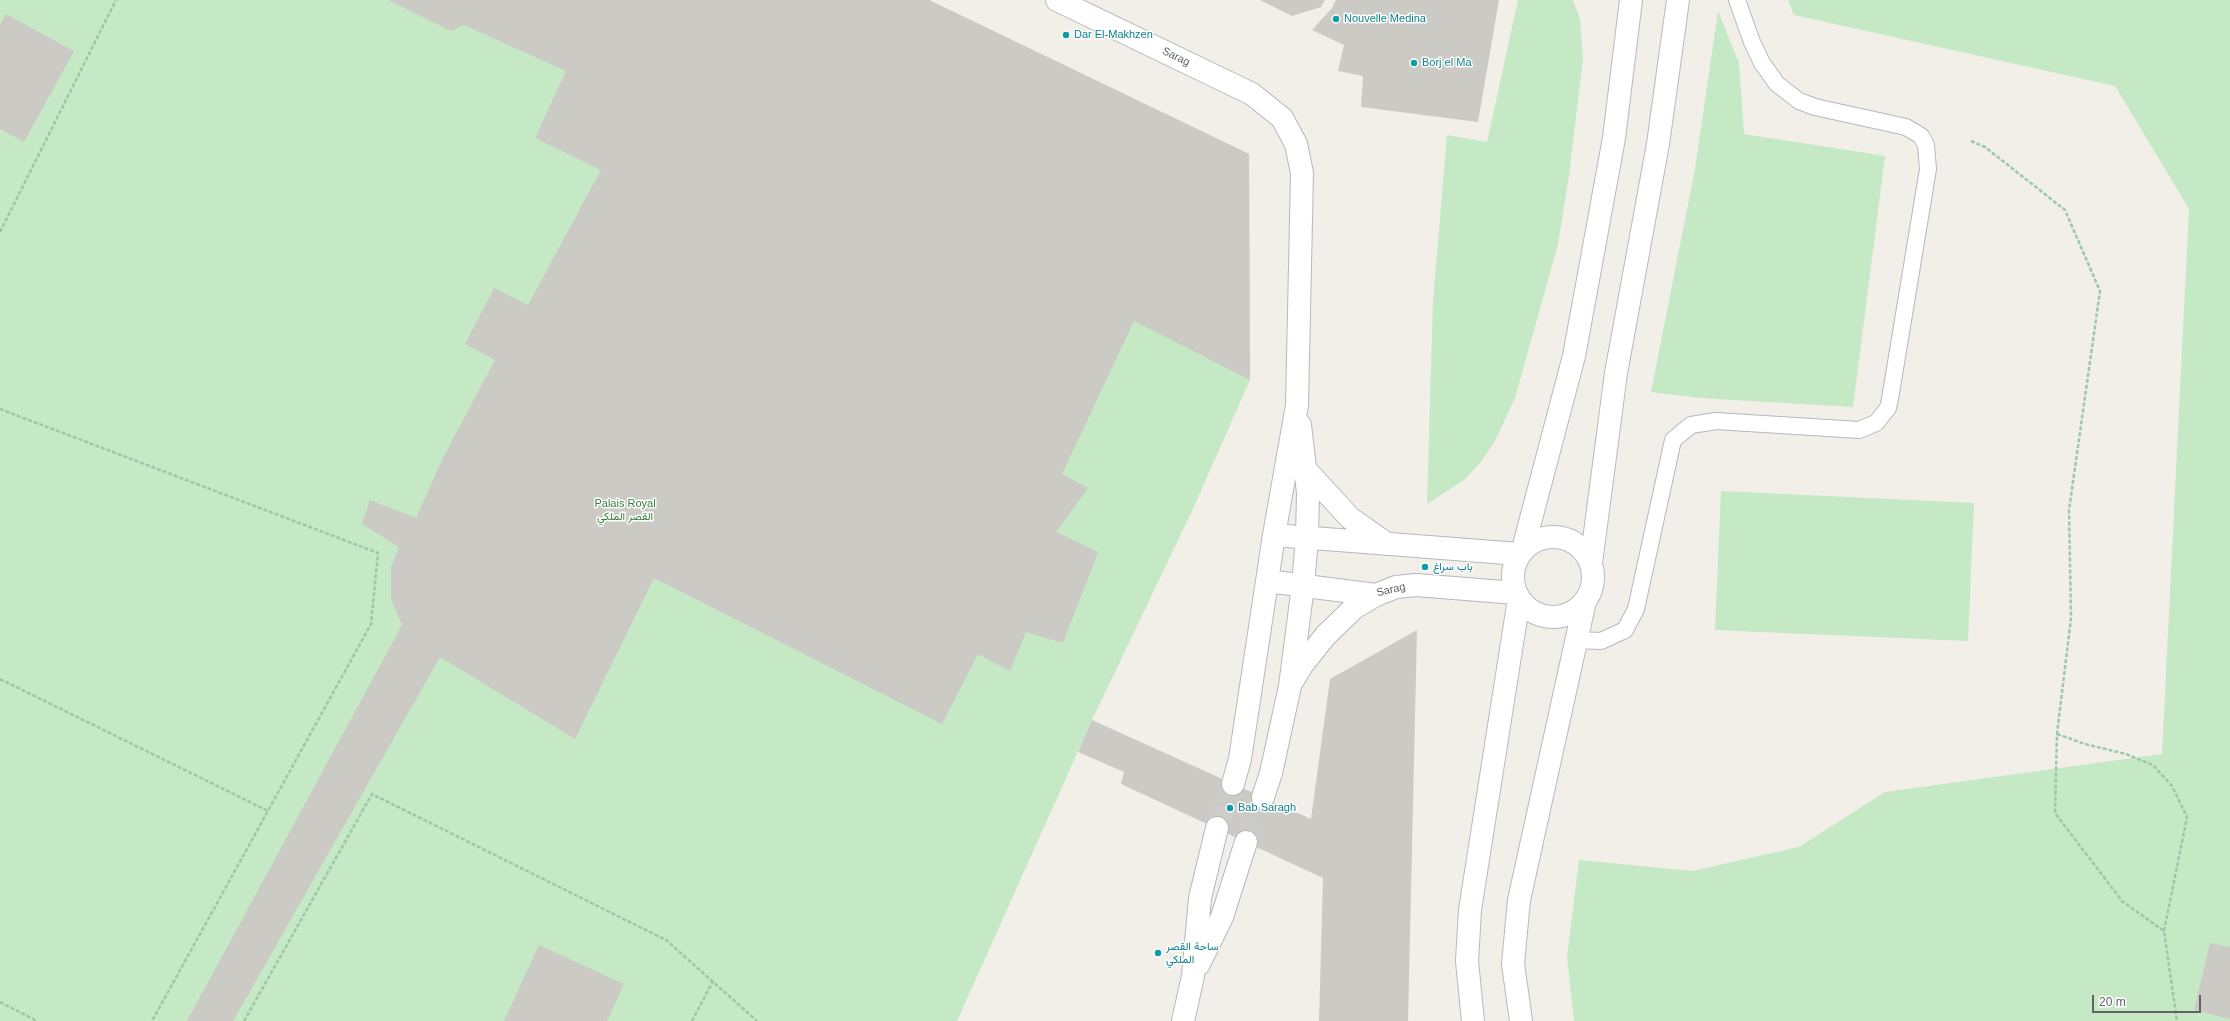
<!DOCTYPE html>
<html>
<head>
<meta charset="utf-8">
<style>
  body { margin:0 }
  #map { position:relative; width:2230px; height:1021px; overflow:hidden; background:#f1efe8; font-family:Arial,sans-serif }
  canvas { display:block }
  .scale { position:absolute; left:2092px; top:995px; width:109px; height:18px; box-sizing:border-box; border:2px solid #5f6368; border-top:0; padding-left:5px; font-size:12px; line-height:14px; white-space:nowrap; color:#5f6368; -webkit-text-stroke:3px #fff; paint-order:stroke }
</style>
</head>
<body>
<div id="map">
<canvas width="2230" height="1021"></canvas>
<div class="scale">20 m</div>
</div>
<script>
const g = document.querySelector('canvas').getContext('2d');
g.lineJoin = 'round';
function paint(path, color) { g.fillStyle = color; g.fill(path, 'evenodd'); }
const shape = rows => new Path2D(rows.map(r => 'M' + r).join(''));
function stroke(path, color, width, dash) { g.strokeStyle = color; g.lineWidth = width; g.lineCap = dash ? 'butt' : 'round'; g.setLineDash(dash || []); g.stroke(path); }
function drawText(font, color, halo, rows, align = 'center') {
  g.font = font + ' Arial,Vazirmatn,sans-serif'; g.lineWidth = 3; g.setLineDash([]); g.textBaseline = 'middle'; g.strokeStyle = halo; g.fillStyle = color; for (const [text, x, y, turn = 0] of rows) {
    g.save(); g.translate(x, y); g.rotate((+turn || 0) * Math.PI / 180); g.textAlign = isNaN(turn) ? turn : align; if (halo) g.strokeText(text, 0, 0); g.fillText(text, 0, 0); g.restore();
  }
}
paint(shape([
  [0,0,929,0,1249,154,1250,380,1191,513,1092,720,957,1021,0,1021],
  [1518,0,1573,0,1580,19,1583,59,1569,175,1558,244,1515,398,1495,441,1480,463,1464,480,1427,504,1433,301,1447,135,1487,142],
  [1788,0,2230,0,2230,1021,1574,1021,1567,957,1579,860,1692,871,1799,847,1885,792,2162,754,2189,209,2115,86,1794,15],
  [1718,11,1739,63,1744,134,1885,156,1853,407,1700,398,1651,392,1695,169],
  [1721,491,1974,503,1968,641,1715,630]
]), '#c5e8c5');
paint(shape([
  [388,0,929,0,1249,154,1250,380,1134,321,1062,474,1088,488,1056,532,1098,552,1063,643,1026,632,1010,671,978,654,942,724,654,578,575,739,440,657,233,1021,187,1021,402,625,391,599,391,567,399,547,362,524,370,500,416,518,444,456,495,360,465,344,494,288,528,305,601,170,535,138,566,71,464,25,451,31],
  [1260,0,1325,0,1321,7,1292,16],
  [1336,0,1499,0,1478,122,1361,107,1363,76,1338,71,1344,45,1312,30,1332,8],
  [6,14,74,51,24,142,0,129,0,25],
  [1417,630,1408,1021,1319,1021,1323,878,1121,784,1124,772,1078,752,1092,720,1311,819,1330,679],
  [2210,943,2230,947,2230,1019,2194,1010],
  [539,945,624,984,607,1021,504,1021]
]), '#cccac5');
stroke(shape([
  [1217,828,1233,784],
  [1246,842,1263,797]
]), '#ccccc8', 22, [22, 11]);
const service = shape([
  [1576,640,1601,641,1625,630,1636,609,1673,440,1691,425,1716,421,1859,430,1876,423,1888,408,1890,399,1928,169,1926,145,1921,136,1906,127,1815,107,1799,101,1777,84,1762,63,1752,42,1737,0]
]);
const minor = shape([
  [1057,0,1252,94,1282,118,1296,144,1302,173,1297,405,1274,535,1240,759,1233,784],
  [1306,470,1350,518,1387,544],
  [1274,535,1519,554],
  [1267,581,1376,595,1396,587,1416,585,1516,593],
  [1293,680,1302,665,1326,635,1354,608,1376,595],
  [1263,797,1271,773,1290,686,1303,586,1307,538,1308,493,1300,425],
  [1199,964,1222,917,1246,842],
  [1183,1021,1193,976,1200,898,1217,828]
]);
const secondary = shape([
  '1513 577a40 40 0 1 1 80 0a40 40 0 1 1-80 0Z',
  [1523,549,1574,356,1614,138,1631,0],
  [1591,563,1616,373,1658,144,1678,0],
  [1473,1021,1467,961,1470,910,1519,599],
  [1521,1021,1513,964,1519,900,1585,601]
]);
stroke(service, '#b5b8bc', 18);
stroke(minor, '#b5b8bc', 24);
stroke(secondary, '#b6babf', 24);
stroke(shape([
  [1971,141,1985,147,2065,210,2100,291,2069,510,2071,618,2057,734,2055,813,2122,901,2164,931,2177,1021],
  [0,232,116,0],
  [0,409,378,553,371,624,152,1021],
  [0,679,268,811],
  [2057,734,2085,744,2126,754,2153,765,2172,786,2187,817,2164,931],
  [0,1002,37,1021],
  [244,1021,372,794,666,940,757,1021],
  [692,1021,713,981]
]), '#9cc7a9', 2.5, [4, 2]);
stroke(service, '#fff', 16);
stroke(minor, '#fff', 22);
stroke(secondary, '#fff', 22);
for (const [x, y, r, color] of [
  [1336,19,4,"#0f9aa8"],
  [1066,35,4,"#0f9aa8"],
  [1414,63,4,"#0f9aa8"],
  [1425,567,4,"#0f9aa8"],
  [1230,808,4,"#0f9aa8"],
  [1158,953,4,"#0f9aa8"]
]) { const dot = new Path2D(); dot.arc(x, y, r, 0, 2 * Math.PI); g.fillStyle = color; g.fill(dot); stroke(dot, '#fff', 1.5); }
drawText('11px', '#0d838f', '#fff', [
  ["Nouvelle Medina",1344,19],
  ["Dar El-Makhzen",1074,35],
  ["Borj el Ma",1422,63],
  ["باب سراغ",1433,567],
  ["Bab Saragh",1238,808],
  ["ساحة القصر",1166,947],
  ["الملكي",1166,960]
], 'left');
drawText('11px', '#5f6368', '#fff', [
  ["Sarag",1176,57,26],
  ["Sarag",1391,590,-13]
]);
drawText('11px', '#348238', '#fff', [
  ["Palais Royal",625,504],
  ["القصر الملكي",625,517]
]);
</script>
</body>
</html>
